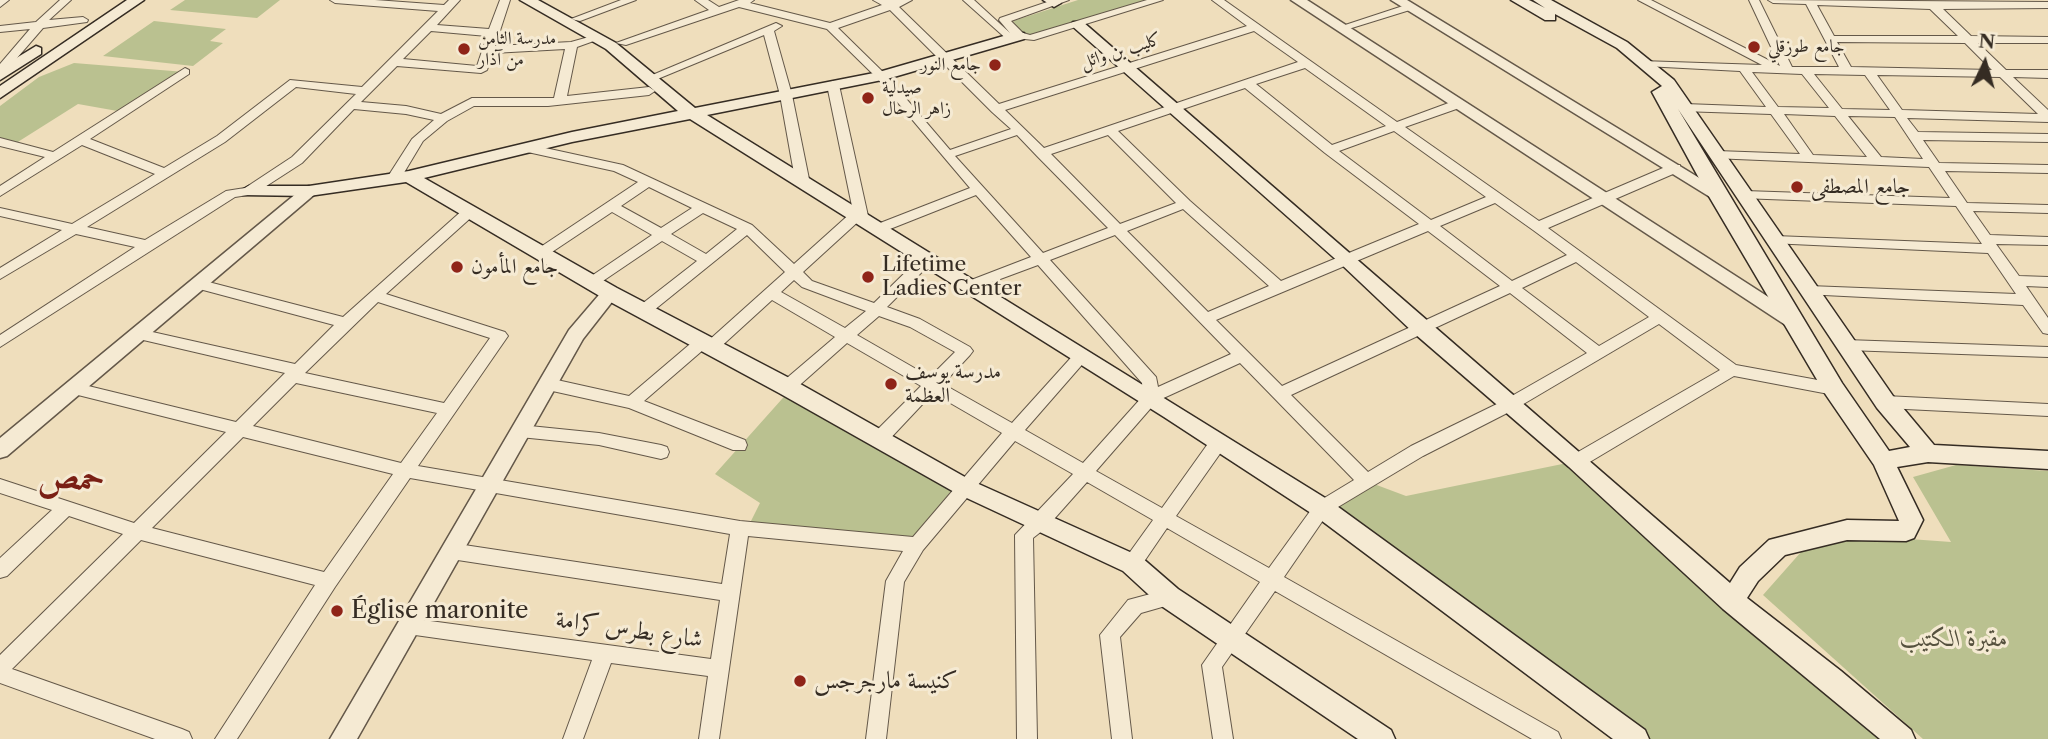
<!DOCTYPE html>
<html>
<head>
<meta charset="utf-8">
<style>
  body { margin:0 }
  #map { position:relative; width:2048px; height:739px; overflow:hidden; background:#efdebc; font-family:"Libre Caslon Text",serif }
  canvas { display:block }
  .north { position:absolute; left:1950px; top:28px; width:70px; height:70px; -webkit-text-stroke:5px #f5ead3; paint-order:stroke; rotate:5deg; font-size:19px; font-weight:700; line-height:28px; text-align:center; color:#352c23 }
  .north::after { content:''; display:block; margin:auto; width:24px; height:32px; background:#352c23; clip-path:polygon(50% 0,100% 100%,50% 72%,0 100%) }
</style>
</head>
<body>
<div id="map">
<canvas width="2048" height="739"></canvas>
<div class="north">N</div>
</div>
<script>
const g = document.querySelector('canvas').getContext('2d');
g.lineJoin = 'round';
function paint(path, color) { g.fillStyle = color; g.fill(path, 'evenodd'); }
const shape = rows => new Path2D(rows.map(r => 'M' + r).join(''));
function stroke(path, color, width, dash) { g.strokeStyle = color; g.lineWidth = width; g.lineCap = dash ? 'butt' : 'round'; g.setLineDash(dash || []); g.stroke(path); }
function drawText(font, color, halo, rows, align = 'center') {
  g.font = font + ' "Libre Caslon Text",Amiri,serif'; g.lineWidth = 6; g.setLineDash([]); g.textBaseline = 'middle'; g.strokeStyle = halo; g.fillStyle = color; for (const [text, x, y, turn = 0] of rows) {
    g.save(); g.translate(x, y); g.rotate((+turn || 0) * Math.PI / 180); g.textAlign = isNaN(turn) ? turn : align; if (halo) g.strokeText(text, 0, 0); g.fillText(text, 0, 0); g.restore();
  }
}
paint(shape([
  [185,0,280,0,257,18,170,10],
  [1078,0,1145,0,1032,35,1021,34,1013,21],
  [154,21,226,29,210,41,223,43,193,66,103,56],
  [74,63,185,72,123,112,78,104,13,145,0,142,0,106,39,77],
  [790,390,951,491,914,538,750,523,760,503,715,474],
  [1577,461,1901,739,1635,739,1322,508,1366,481,1406,496],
  [1956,465,2048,471,2048,739,1923,739,1763,595,1801,552,1868,536,1951,542,1913,477]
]), '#bac190');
const minor = shape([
  [0,0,9,0,0,7,0,0],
  [60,0,71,0,49,20,83,17,88,20,87,22,43,28,4,73,0,74,0,64,30,29,0,32,0,26,36,22,60,0],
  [330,0,375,0,444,5,449,0,460,0,437,25,489,29,500,0,510,0,495,46,571,42,596,35,602,38,577,47,567,96,649,87,655,91,649,95,548,106,474,106,447,121,423,141,399,181,394,182,387,178,412,139,434,120,406,114,354,109,302,163,254,194,235,197,0,347,0,335,135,247,76,234,0,279,0,268,62,230,0,216,0,208,72,224,155,174,82,145,0,196,0,186,45,157,0,146,0,138,53,152,185,68,189,70,189,74,90,139,164,168,217,136,290,80,362,87,438,11,335,3,330,0],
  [431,31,487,36,477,66,403,59,431,31],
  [565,49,554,98,472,98,441,114,406,106,361,102,397,66,481,73,487,70,493,53,565,49],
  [296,87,356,94,292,157,245,188,226,191,145,240,87,227,225,142,296,87],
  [621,0,636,0,580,21,571,19,621,0],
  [695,0,708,0,719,7,739,0,754,0,750,3,830,23,882,5,873,0,912,0,899,7,999,104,1247,26,1212,0,1224,0,1397,122,1454,101,1462,101,1462,107,1405,127,1539,221,1670,165,1680,165,1680,171,1548,228,1736,365,1834,383,1842,389,1834,395,1734,376,1583,466,1571,466,1568,461,1571,456,1720,370,1659,324,1515,409,1423,456,1328,513,1284,577,1558,732,1561,739,1532,739,1275,591,1222,667,1233,739,1213,739,1202,665,1260,582,1167,528,1139,569,1132,572,1125,569,1123,564,1125,559,1153,520,1087,482,1047,527,1033,538,1037,739,1017,739,1015,535,1073,474,1015,441,923,550,904,582,886,739,866,739,886,581,903,551,748,536,719,739,699,739,708,676,611,663,583,739,563,739,592,660,408,634,401,632,398,626,401,620,408,618,711,659,720,600,451,559,445,556,442,551,445,546,451,543,722,584,730,534,410,478,335,587,237,739,215,739,315,585,141,540,12,669,182,729,189,732,192,739,155,739,0,683,0,655,123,534,69,516,7,576,0,578,0,558,52,510,0,493,0,479,134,523,226,432,70,393,68,389,70,385,76,383,236,422,285,373,139,339,134,338,131,334,134,330,139,329,295,364,334,325,192,287,190,284,192,281,197,279,343,317,465,208,470,207,477,211,475,214,386,294,505,332,508,336,418,466,740,521,913,537,1002,433,933,393,885,444,873,444,871,439,873,434,921,386,847,343,793,391,781,391,779,387,781,383,835,337,772,300,715,352,710,353,703,350,644,401,745,440,747,445,745,450,733,450,629,408,548,390,540,384,548,378,629,396,696,339,701,338,708,341,785,272,747,235,648,315,638,315,636,311,638,307,697,261,662,241,597,285,587,285,585,282,587,279,652,235,612,212,546,256,536,256,534,253,536,250,638,182,614,171,523,151,523,145,527,144,623,165,752,225,794,264,853,211,827,85,833,81,839,85,868,216,860,220,803,272,812,281,874,303,923,255,933,255,935,258,933,261,887,307,920,319,970,347,973,351,970,355,943,384,1012,423,1077,351,1087,351,1090,355,1087,359,1025,430,1083,463,1143,396,1142,383,1038,265,976,288,966,288,964,285,966,282,1031,257,976,195,885,231,875,231,873,228,875,225,970,188,877,78,827,29,739,7,626,45,616,43,709,10,695,0],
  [890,10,992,112,1011,129,950,150,885,74,838,28,890,10],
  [1254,31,1298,62,1044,148,1005,110,1254,31],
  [1305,68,1386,126,1332,145,1256,84,1305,68],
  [1245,88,1325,153,1419,224,1281,281,1190,201,1118,131,1245,88],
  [1394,131,1486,197,1431,220,1339,151,1394,131],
  [1017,135,1037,156,1108,228,1043,253,955,156,1017,135],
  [1108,135,1176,203,1120,224,1051,154,1108,135],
  [649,187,692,208,661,228,621,206,649,187],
  [1495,203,1533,230,1567,255,1512,281,1440,226,1495,203],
  [1183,209,1269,286,1208,312,1127,231,1183,209],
  [703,213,737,229,706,254,671,234,703,213],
  [1428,231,1500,286,1282,386,1216,320,1428,231],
  [1115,235,1231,354,1158,387,1156,377,1050,260,1115,235],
  [1576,262,1649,317,1599,346,1522,288,1576,262],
  [794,280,802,287,866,311,845,328,781,292,794,280],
  [1510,293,1587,353,1503,401,1411,446,1368,472,1291,395,1510,293],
  [378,302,490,338,444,403,305,373,378,302],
  [879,316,910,327,955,352,930,377,857,335,879,316],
  [1240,363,1354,480,1316,503,1269,568,1176,516,1224,448,1226,443,1224,438,1212,438,1162,508,1096,471,1157,401,1240,363],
  [296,383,437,413,401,463,253,426,296,383],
  [243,437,393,474,324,572,152,528,243,437],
  [963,0,974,0,1010,33,999,20,1000,18,1053,0,1069,0,1011,21,1023,33,1030,35,1147,0,1163,0,1034,40,1015,38,1010,42,963,0],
  [1638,0,1651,0,1780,66,1749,0,1759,0,1792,67,1839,67,1806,4,1773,3,1768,0,2048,2,2048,8,1943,9,1971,36,2048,37,2048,43,1978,43,2006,70,2048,70,2048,78,2013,77,2048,110,2048,122,1907,118,1918,132,2048,134,2048,142,1923,140,1939,163,2048,165,2048,173,1945,171,1967,203,2048,205,2048,213,1973,211,1990,235,2048,237,2048,245,1996,244,2019,276,2048,277,2048,287,2026,286,2048,318,2048,334,2043,333,2023,305,1804,294,1802,291,1809,286,2016,294,1988,253,1770,243,1768,240,1775,236,1982,244,1956,206,1740,198,1740,192,1745,191,1950,198,1929,167,1712,158,1712,152,1717,151,1800,154,1771,114,1681,111,1679,108,1685,104,1766,107,1740,71,1645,66,1639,63,1641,61,1762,65,1638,0],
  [1817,5,1930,9,1958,36,1834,36,1817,5],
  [1837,42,1965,43,1992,70,1851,67,1837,42],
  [1752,72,1802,74,1829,108,1778,107,1752,72],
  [1814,74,1865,75,1890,110,1842,109,1814,74],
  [1877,75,2000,77,2038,114,1902,110,1877,75],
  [1784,114,1835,116,1867,157,1813,155,1784,114],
  [1848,116,1895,117,1923,159,1881,157,1848,116],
  [1409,4,1413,5,1413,9,1342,31,1336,28,1409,4],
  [776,23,782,26,774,31,792,95,809,179,802,183,795,179,780,95,764,35,660,78,656,80,650,76,776,23],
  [1846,340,2048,347,2048,357,1846,350,1838,345,1846,340],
  [1885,396,2048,404,2048,416,1885,408,1879,406,1877,402,1879,398,1885,396],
  [520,425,599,433,661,445,667,447,669,452,667,457,661,459,599,445,520,437,514,435,512,431,514,427,520,425],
  [1169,589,1176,591,1178,597,1176,603,1141,613,1120,637,1132,739,1112,739,1100,635,1128,600,1169,589]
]);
const tertiary = shape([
  [1291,0,1307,0,1801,318,1803,322,1801,326,1787,326,1291,0],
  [1391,0,1407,0,1724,193,1722,197,1710,197,1391,0],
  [309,186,317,191,315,194,7,456,0,458,0,438,303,188,309,186],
  [610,287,619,293,583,339,357,739,330,739,569,330,604,289,610,287]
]);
const secondary = shape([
  [127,0,144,0,0,98,0,86,127,0],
  [520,0,538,0,616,43,695,108,879,72,1014,33,1024,33,1024,39,887,79,707,115,1330,501,1645,730,1649,739,1613,739,1314,515,1164,417,690,119,572,142,424,178,617,288,795,381,972,481,1141,557,1178,589,1391,730,1395,739,1358,739,1160,605,1123,571,956,493,779,393,603,298,406,182,309,196,243,195,240,191,249,186,309,186,409,171,572,132,678,111,606,49,520,0],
  [1043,0,1059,0,1061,3,1054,7,1043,0],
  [1511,0,1529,0,1545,8,1533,0,1551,0,1627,42,1674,80,1893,396,1934,445,2048,451,2048,469,1928,462,1897,467,1923,520,1914,538,1906,541,1847,540,1785,555,1758,581,1747,598,1841,671,1911,730,1915,739,1880,739,1723,609,1569,467,1415,334,1341,264,1071,25,1073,22,1083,22,1730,583,1740,567,1769,540,1847,520,1899,521,1874,465,1826,395,1707,193,1652,92,1662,86,1617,48,1555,14,1555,20,1545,20,1511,0],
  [1678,109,1877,408,1910,447,1889,451,1842,383,1678,109],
  [36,46,41,48,41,54,0,80,0,68,36,46]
]);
stroke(minor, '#645849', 2);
stroke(tertiary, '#645849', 3);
stroke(secondary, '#352c23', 3);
paint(minor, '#f5ead3');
paint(tertiary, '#f5ead3');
paint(secondary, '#f5ead3');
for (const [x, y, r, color] of [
  [1754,47,7,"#8f2418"],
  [464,49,7,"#8f2418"],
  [995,65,7,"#8f2418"],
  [868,98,7,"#8f2418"],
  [1797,187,7,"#8f2418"],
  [457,267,7,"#8f2418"],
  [868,277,7,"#8f2418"],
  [891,384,7,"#8f2418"],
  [337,611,7,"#8f2418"],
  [800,681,7,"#8f2418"]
]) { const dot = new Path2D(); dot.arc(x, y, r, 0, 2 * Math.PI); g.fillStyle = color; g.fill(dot); stroke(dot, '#f5ead3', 2.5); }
drawText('18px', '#352c23', '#f5ead3', [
  ["مدرسة الثامن",478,39],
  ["من آذار",478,60],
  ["جامع طوزقلي",1768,47],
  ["جامع النور",981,65,"right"],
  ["صيدلية",882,88],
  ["زاهر الرحال",882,109]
], 'left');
drawText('18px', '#352c23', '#f5ead3', [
  ["كليب بن وائل",1121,51,-17]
]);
drawText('21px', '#352c23', '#f5ead3', [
  ["جامع المصطفى",1811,187],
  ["Lifetime",882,265],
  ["Ladies Center",882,289],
  ["جامع المأمون",471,267],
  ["مدرسة يوسف",905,372],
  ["العظمة",905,396]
], 'left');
drawText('24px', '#352c23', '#f5ead3', [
  ["Église maronite",351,611],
  ["كنيسة مارجرجس",814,681]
], 'left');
drawText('24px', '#352c23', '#f5ead3', [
  ["شارع بطرس كرامة",629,630,8]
]);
drawText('italic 24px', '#56513e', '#f5ead3', [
  ["مقبرة الكتيب",1954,639]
]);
drawText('bold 35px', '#7a1f14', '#f5ead3', [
  ["حمص",71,479]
]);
</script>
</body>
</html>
